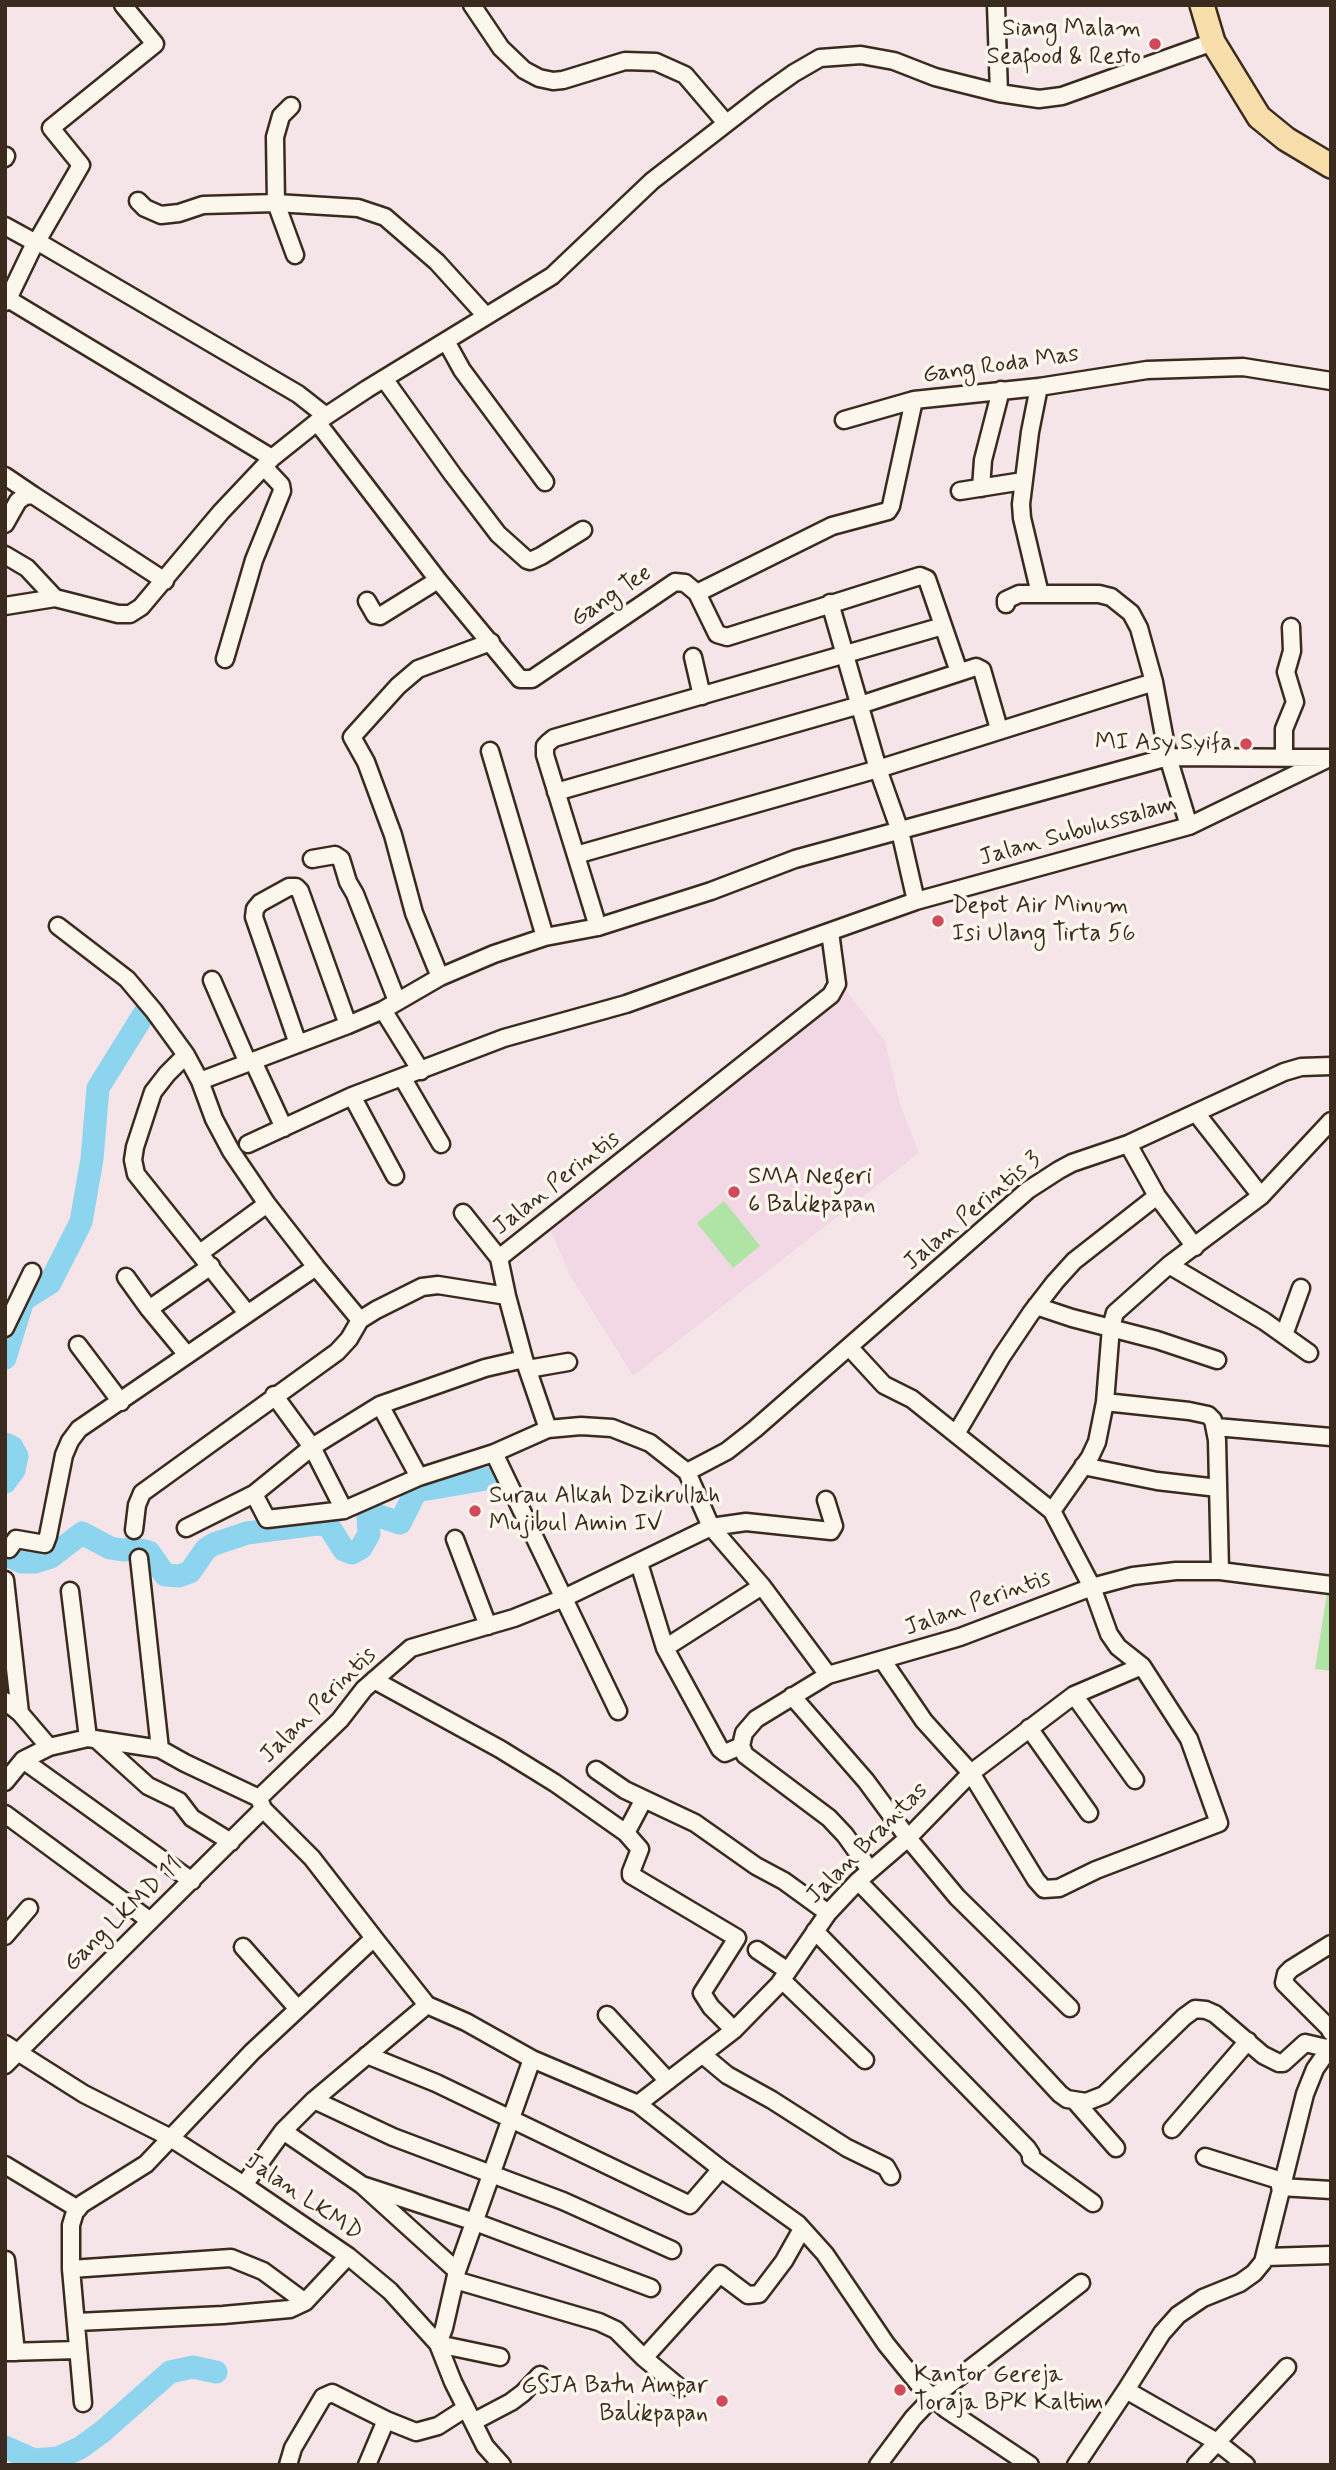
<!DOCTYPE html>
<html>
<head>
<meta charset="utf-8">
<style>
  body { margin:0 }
  #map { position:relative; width:1336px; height:2470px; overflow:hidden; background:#f6e5e8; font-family:Mynerve,sans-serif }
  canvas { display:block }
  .frame { position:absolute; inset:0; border:7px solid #3b2a1e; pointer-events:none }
</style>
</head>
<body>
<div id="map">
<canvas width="1336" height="2470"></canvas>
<div class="frame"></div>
</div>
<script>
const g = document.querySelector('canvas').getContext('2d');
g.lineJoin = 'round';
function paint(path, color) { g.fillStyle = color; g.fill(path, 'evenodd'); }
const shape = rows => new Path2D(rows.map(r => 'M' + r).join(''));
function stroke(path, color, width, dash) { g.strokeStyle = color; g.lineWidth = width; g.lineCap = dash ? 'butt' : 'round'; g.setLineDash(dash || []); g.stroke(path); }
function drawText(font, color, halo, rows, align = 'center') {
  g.font = font + ' Mynerve,sans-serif'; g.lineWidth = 7; g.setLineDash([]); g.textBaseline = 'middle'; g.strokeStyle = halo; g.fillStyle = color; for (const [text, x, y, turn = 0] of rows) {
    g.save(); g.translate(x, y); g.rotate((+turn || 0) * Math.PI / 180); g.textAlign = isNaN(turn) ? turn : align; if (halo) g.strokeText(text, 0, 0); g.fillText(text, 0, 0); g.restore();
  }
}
paint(shape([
  [845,989,885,1041,900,1104,919,1153,633,1376,571,1277,551,1231]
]), '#f2d8e5');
paint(shape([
  [724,1201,760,1246,733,1268,697,1223],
  [1327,1593,1331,1593,1331,1671,1315,1669]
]), '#b0e4a5');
stroke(shape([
  [5,1358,23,1300,50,1283,81,1222,92,1159,98,1088,144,1014],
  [5,1444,12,1447,17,1456,14,1470,5,1482],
  [5,1554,22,1562,35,1562,51,1557,82,1533,110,1548,123,1550,135,1549,149,1552,165,1575,179,1576,190,1572,206,1549,214,1544,247,1533,317,1524,328,1525,344,1550,352,1553,361,1548,369,1534,368,1517,373,1514,400,1523,416,1491,498,1477],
  [5,2447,34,2460,58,2458,80,2448,102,2432,170,2372,193,2367,216,2372]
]), '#8dd4ef', 23);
const minor = shape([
  [472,5,501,48,524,70,539,78,553,81,563,80,625,61,656,62,685,75,726,123],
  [996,5,999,93],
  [291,106,281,116,275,137,276,203,295,255],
  [5,158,6,156],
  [138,201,145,208,161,215,179,213,203,205,276,203,358,208,385,217,437,262,486,316],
  [5,226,36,243,81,165,51,128,155,44,123,5],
  [8,299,34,245,40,243,298,394,326,416],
  [5,302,8,299,272,458],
  [446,341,462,370,545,482],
  [385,380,453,475,498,534,527,560,530,561,541,556,583,530],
  [1039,387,1030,432,1021,504,1022,518,1040,594],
  [844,420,914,400],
  [317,422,438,580,520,679,532,679,675,582,685,583,697,593,717,634,727,637,920,576,927,579,959,672],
  [5,476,33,495],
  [981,488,983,460,1001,390],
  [960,491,1023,481],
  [5,524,18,501,25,496,33,495,165,581],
  [5,555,27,568,55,598],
  [697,593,832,526,888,511,891,506,914,400,1039,387,1147,370,1243,367,1331,381],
  [367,601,375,615,380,616,438,580],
  [830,603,878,769,900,831,916,901],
  [1006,604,1006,600,1019,594,1099,594,1111,597,1131,613,1139,628,1154,682,1168,757,1189,826],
  [5,606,55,598,118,614,130,614,141,607,221,512,272,458,317,422,367,389,552,276,652,181,763,95,794,73,820,58,861,55,894,61,935,77,999,93,1039,99,1062,96,1213,42],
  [693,657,702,696],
  [225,659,254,560,282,491,281,485,264,467],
  [490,751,545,937],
  [1284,757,1284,729,1295,702,1286,672,1292,651,1291,627],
  [556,792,860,705,976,667,982,670,999,729],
  [576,855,878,769,1154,682],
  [312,859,335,855,341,859,348,882,355,894,397,1001],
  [598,927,545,755,545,746,549,742,554,738,943,626],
  [440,977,414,913,393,835,366,762,352,737,398,686,418,669,491,642],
  [212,980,248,1063],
  [383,1010,421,1071],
  [298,1044,254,917,255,909,260,903,289,887,296,887,300,891,348,1025],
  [186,1055,167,1074,153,1092,135,1147,133,1160,136,1174,247,1313],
  [253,1061,284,1128],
  [402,1077,441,1144],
  [200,1081,348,1025,383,1010,440,977,494,954,545,937,598,927,711,891,795,859,1168,757,1330,758],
  [352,1096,395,1176],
  [1196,1113,1261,1196],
  [248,1144,352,1096,504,1038,626,1004,916,901,1189,826,1325,760],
  [1157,1196,1195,1247],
  [463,1213,499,1258],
  [200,1253,267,1204],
  [1169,1265,1264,1321,1309,1353],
  [316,1267,360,1320],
  [126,1277,149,1309,187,1355],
  [1036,1306,1072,1318,1157,1340,1217,1360],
  [149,1309,211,1266],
  [5,1328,32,1272],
  [1284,1335,1301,1288],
  [78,1345,121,1402],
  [850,1348,884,1385,912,1399,1052,1511,1092,1587,1109,1634,1118,1647,1142,1666,1189,1739,1219,1823,1096,1870,1059,1888,1044,1889,1036,1880,971,1773,924,1721,883,1661],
  [528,1369,568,1362],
  [274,1395,312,1447,344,1510],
  [1105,1402,1189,1411,1208,1415,1213,1420,1217,1440,1220,1571],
  [380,1405,419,1477],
  [1216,1427,1331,1437],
  [548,1429,524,1359,507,1296,499,1258,831,995,837,984,830,932],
  [956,1434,1002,1356,1031,1313,1055,1282,1074,1261,1157,1196,1128,1144],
  [494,1453,618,1711],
  [1083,1466,1157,1481,1218,1488],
  [687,1472,727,1451,755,1429,1028,1190,1059,1170,1072,1163,1128,1144,1284,1072,1301,1067,1331,1066],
  [254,1494,267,1519,344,1510,419,1477,494,1453,548,1429,581,1426,612,1428,650,1443,687,1472,711,1527,762,1586,828,1675,960,1637,1092,1587,1133,1576,1176,1571,1220,1571,1331,1585],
  [1052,1511,1090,1457,1097,1442,1105,1402,1111,1327,1115,1313,1169,1265,1261,1196,1331,1121],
  [186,1528,254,1494,312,1447,380,1405,485,1368,524,1359],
  [134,1530,137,1505,142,1493,337,1352,349,1339,360,1320,376,1310,422,1287,438,1285,507,1296],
  [455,1539,488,1626],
  [9,1549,16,1539,45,1544,48,1536,64,1455,70,1441,79,1429,316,1267,267,1204,231,1151,214,1119,200,1081,186,1055,154,1011,127,979,58,926],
  [139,1558,160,1749],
  [639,1563,665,1648,720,1749,725,1753,741,1746],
  [5,1580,20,1713],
  [70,1591,88,1738],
  [665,1648,762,1586],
  [828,1675,756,1719,744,1733,741,1746,745,1755,829,1818,845,1835,870,1870],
  [374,1680,500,1749,555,1783,626,1833,644,1799,695,1823,756,1866,784,1881,828,1913],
  [1074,1695,1135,1780],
  [792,1696,866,1781,908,1838,957,1897,1070,2008],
  [5,1701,20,1713,49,1747],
  [1029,1728,1089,1813],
  [96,1739,148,1786,179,1801,192,1818,231,1842],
  [23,1760,192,1881],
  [596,1770,625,1790,644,1799],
  [5,1782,23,1760,49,1747,88,1738,160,1749,185,1763,259,1798],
  [259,1798,340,1720,364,1689,411,1648,514,1618,564,1598,711,1527,746,1522,831,1531,834,1526,826,1500],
  [5,1814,149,1920],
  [626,1833,640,1849,631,1872,631,1875,737,1938,702,1993,711,2007,734,2030],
  [858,1881,972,1999,1060,2094,1067,2099,1086,2102,1104,2095,1184,2017,1195,2009,1206,2010,1215,2014,1263,2055,1279,2063,1283,2063,1305,2043,1331,2049],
  [815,1931,1027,2148,1031,2154,1031,2158,1093,2203],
  [5,1936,29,1908],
  [374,1938,427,2005,466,2022,532,2059,457,2271,444,2328,438,2344,500,2357],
  [1331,1944,1291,1969,1286,1974,1284,1983,1329,2028,1331,2032],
  [243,1947,297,2008],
  [757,1950,788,1971],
  [782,1980,865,2060],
  [607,2015,668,2081],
  [5,2044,84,2094,169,2137,244,2185,348,2256,390,2291,438,2344,453,2382,485,2446,502,2465],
  [367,2055,436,2083,690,2205,721,2169],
  [703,2055,727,2075,772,2100,847,2148,886,2167,891,2176],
  [532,2059,638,2104],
  [5,2065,263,1809],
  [314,2100,393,2137,563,2201,672,2250],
  [1075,2101,1116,2148],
  [1172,2129,1248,2041],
  [283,2131,362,2185,457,2271],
  [1205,2157,1282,2181],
  [5,2165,78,2209],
  [244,2185,283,2131,314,2100,427,2005],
  [362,2185,475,2222,651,2288],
  [1280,2187,1331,2190],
  [1266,2257,1331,2255],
  [6,2260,16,2352],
  [71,2269,231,2258,263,2271,305,2302],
  [455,2280,599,2322,616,2330,644,2358,680,2388],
  [77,2322,223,2315,290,2309,305,2302,348,2256],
  [7,2352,78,2350],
  [644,2358,720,2274,748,2295,759,2294,784,2261,802,2229],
  [1126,2390,1162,2333,1178,2315,1203,2298,1240,2283,1254,2273,1263,2262,1305,2094,1315,2069,1331,2046],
  [83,2403,71,2269,71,2225,75,2212,82,2204,146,2164,252,2052,374,1938,312,1858,263,1809,259,1798],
  [473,2422,511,2402,523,2393,540,2375],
  [288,2465,293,2448,323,2397,332,2393,386,2420],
  [367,2465,386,2420,416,2432,438,2426,466,2408],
  [878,2465,913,2418,932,2398,1081,2283],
  [1030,2465,946,2409,921,2387,886,2344,825,2254,798,2224,721,2169,638,2104,734,2030,779,1984,828,1913,858,1881,908,1838,971,1773,1074,1695,1142,1666],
  [1076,2465,1126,2390,1217,2442,1246,2465],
  [1196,2465,1287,2367]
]);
const highway = shape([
  [1202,5,1213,42,1259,117,1286,139,1331,166]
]);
stroke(minor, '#3b2a1e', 21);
stroke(highway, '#3b2a1e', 28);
stroke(minor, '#fbf7ec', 16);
stroke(highway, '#f8deab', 23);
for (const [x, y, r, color] of [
  [1155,44,7,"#d1495b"],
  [1246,744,7,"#d1495b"],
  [938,921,7,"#d1495b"],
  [734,1192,7,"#d1495b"],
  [475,1511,7,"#d1495b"],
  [900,2390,7,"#d1495b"],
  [722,2401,7,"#d1495b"]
]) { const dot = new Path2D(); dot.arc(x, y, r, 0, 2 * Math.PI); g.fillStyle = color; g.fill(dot); stroke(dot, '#fbf7ec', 2.5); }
drawText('24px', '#3b2a1e', '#fbf7ec', [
  ["Siang Malam",1141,30,"right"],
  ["Seafood & Resto",1141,58,"right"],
  ["MI Asy Syifa",1232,744,"right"],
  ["Depot Air Minum",952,907],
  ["Isi Ulang Tirta 56",952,935],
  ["SMA Negeri",748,1178],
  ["6 Balikpapan",748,1206],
  ["Surau Alkah Dzikrullah",489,1497],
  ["Mujibul Amin IV",489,1525],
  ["Kantor Gereja",914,2376],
  ["Toraja BPK Kaltim",914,2404],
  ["GSJA Batu Ampar",708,2387,"right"],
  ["Balikpapan",708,2415,"right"]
], 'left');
drawText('24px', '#3b2a1e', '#fbf7ec', [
  ["Gang Roda Mas",1001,366,-8],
  ["Gang Tee",612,597,-34],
  ["Jalan Subulussalam",1078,832,-16],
  ["Jalan Perintis",557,1184,-38],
  ["Jalan Perintis 3",973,1212,-40],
  ["Jalan Perintis",978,1604,-20],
  ["Jalan Perintis",319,1706,-45],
  ["Jalan Brantas",868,1844,-45],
  ["Gang LKMD 11",124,1915,-44],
  ["Jalan LKMD",303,2198,34]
]);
</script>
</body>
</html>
